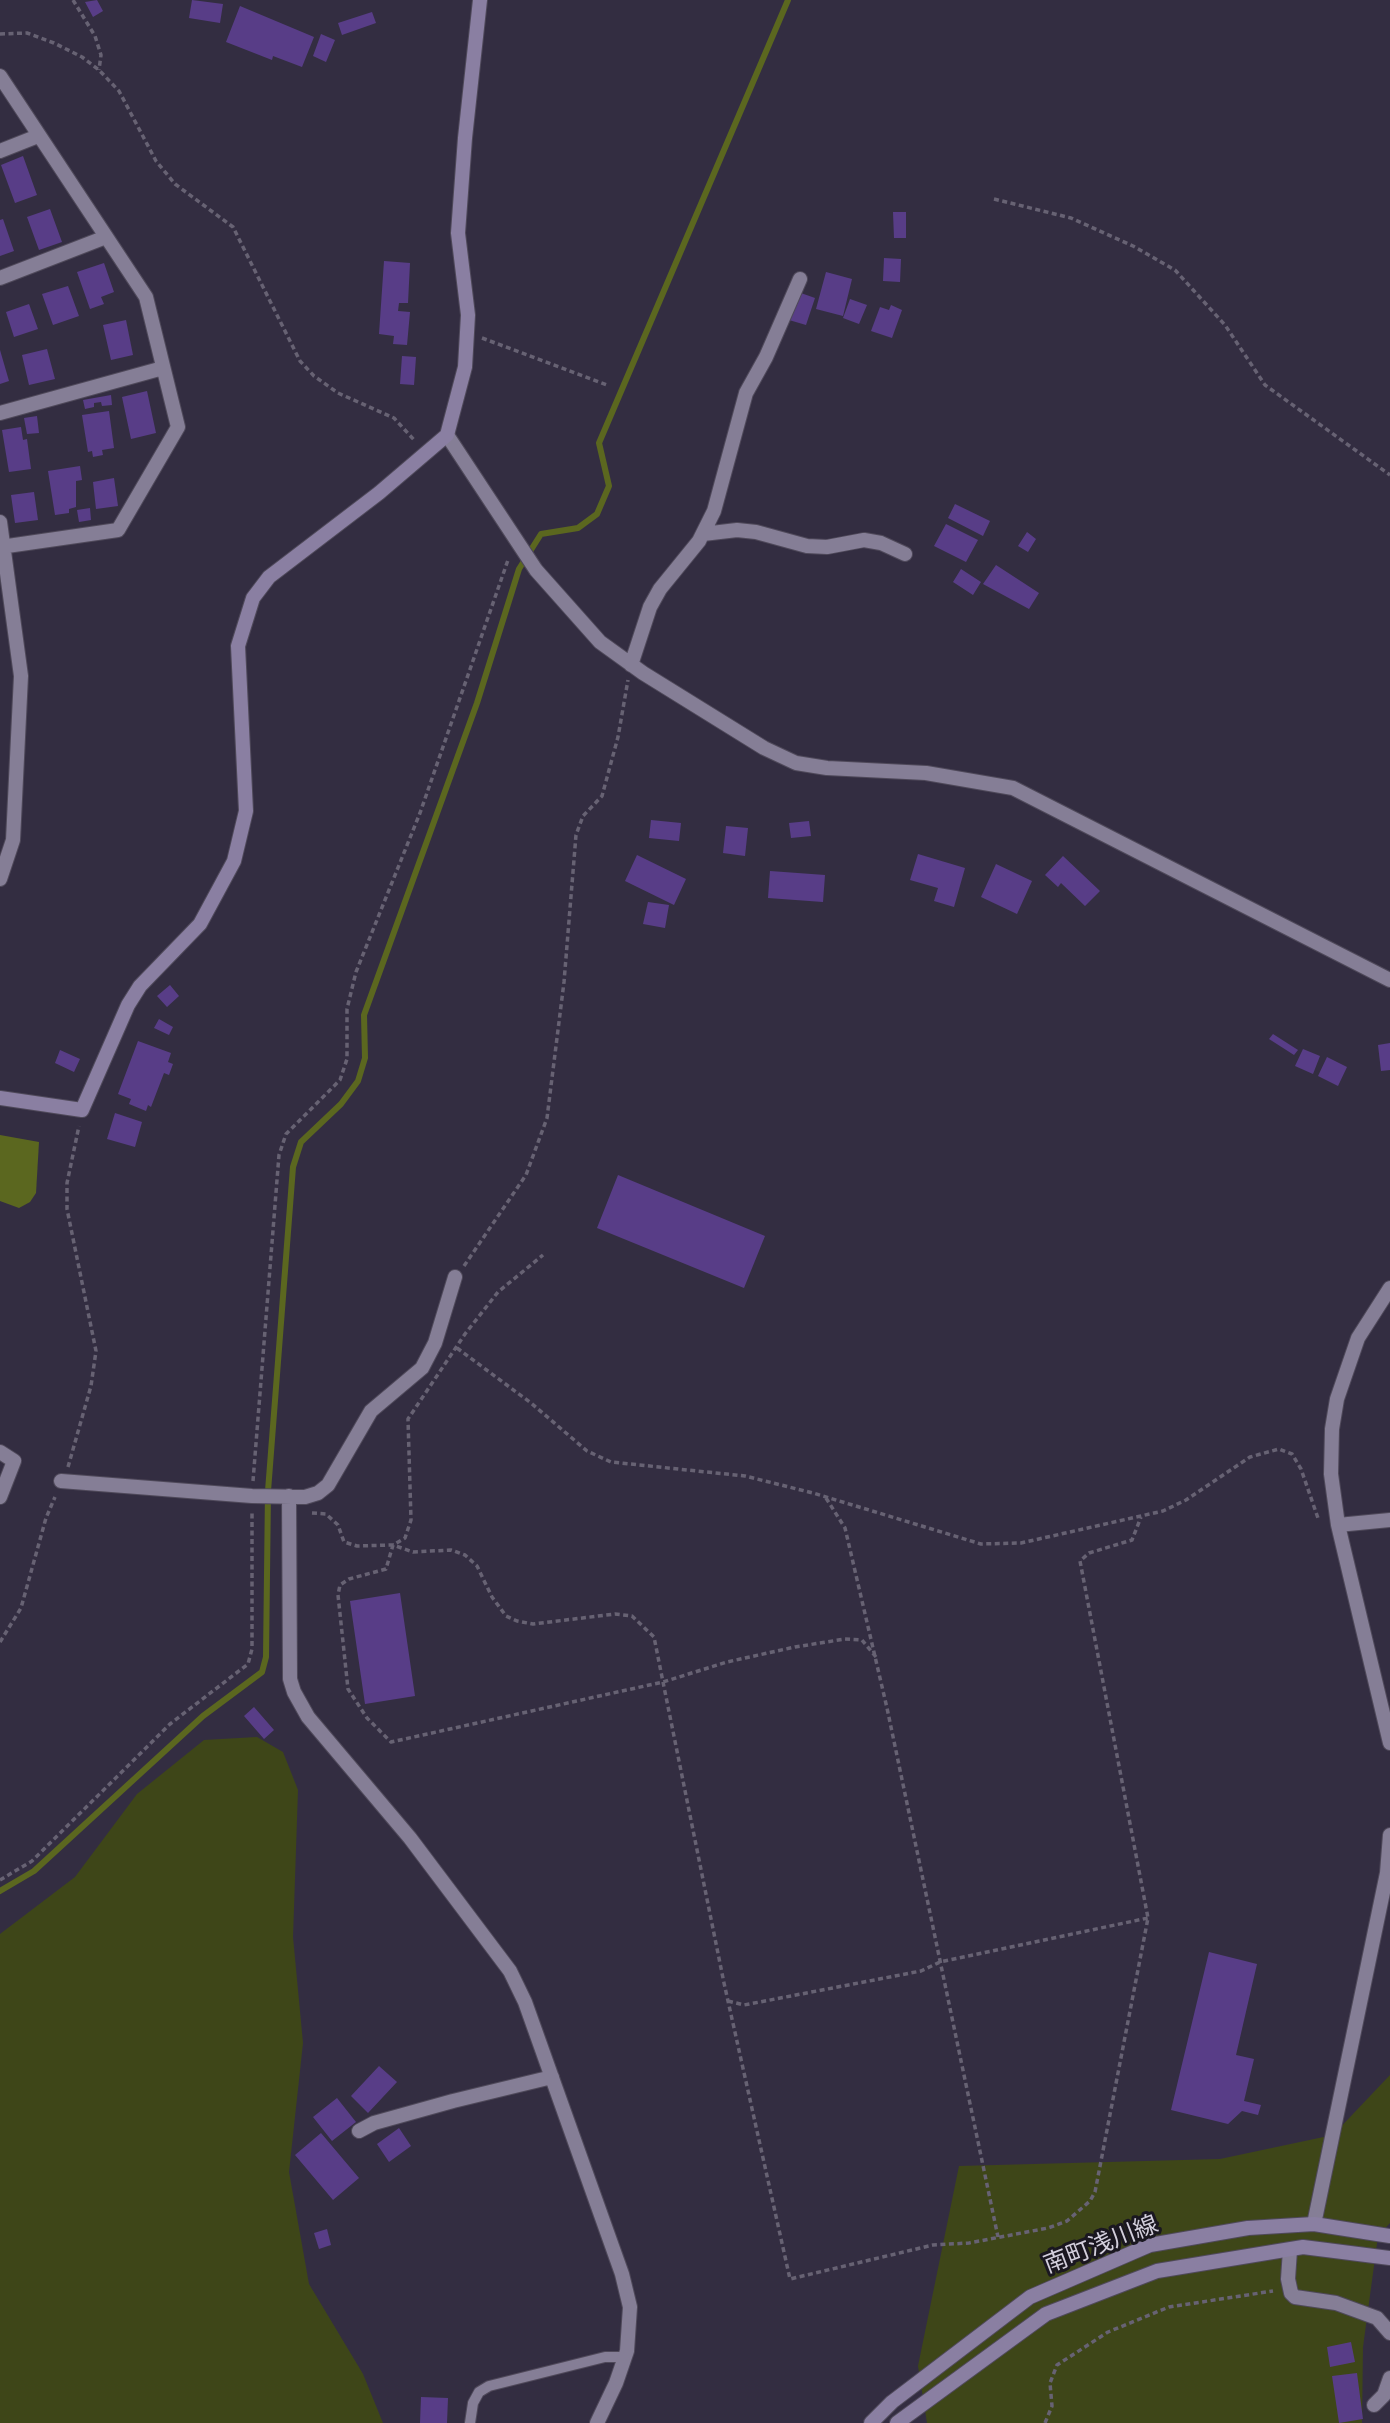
<!DOCTYPE html>
<html>
<head>
<meta charset="utf-8">
<style>
  body { margin:0 }
  canvas { display:block; background:#332d41 }
</style>
</head>
<body>
<canvas width="1390" height="2423"></canvas>
<script>
const g = document.querySelector('canvas').getContext('2d');
g.lineJoin = 'round';
function paint(path, color) { g.fillStyle = color; g.fill(path, 'evenodd'); }
const shape = rows => new Path2D(rows.map(r => 'M' + r).join(''));
function stroke(path, color, width, dash) { g.strokeStyle = color; g.lineWidth = width; g.lineCap = dash ? 'butt' : 'round'; g.setLineDash(dash || []); g.stroke(path); }
function drawText(font, color, halo, rows, align = 'center') {
  g.font = font + ' "Work Sans","Noto Sans JP",sans-serif'; g.lineWidth = 6; g.setLineDash([]); g.textBaseline = 'middle'; g.strokeStyle = halo; g.fillStyle = color; for (const [text, x, y, turn = 0] of rows) {
    g.save(); g.translate(x, y); g.rotate((+turn || 0) * Math.PI / 180); g.textAlign = isNaN(turn) ? turn : align; if (halo) g.strokeText(text, 0, 0); g.fillText(text, 0, 0); g.restore();
  }
}
paint(shape([
  [257,1737,283,1752,298,1790,293,1937,303,2043,289,2172,309,2284,363,2374,383,2423,0,2423,0,1934,75,1877,137,1794,204,1740],
  [1390,2075,1390,2223,1378,2236,1363,2347,1362,2423,927,2423,918,2366,959,2166,1220,2159,1333,2135]
]), '#3e4618');
paint(shape([
  [0,1135,39,1142,36,1193,30,1202,19,1208,0,1201]
]), '#5b671f');
stroke(shape([
  [0,1891,34,1871,203,1716,262,1672,266,1657,268,1491,293,1167,301,1142,341,1104,358,1081,365,1058,364,1015,477,703,519,569,541,534,578,528,597,514,609,486,599,443,788,0]
]), '#5b671f', 6);
paint(shape([
  [97,0,103,11,93,17,85,2],
  [192,0,223,4,220,23,189,18],
  [240,6,314,37,302,67,273,56,272,60,226,42],
  [372,12,376,23,342,35,338,23],
  [321,34,335,40,326,62,313,56],
  [23,156,37,195,15,203,1,165],
  [50,209,62,242,39,250,27,217],
  [893,212,906,212,906,238,894,238],
  [3,219,14,251,0,256,0,220],
  [884,258,901,259,900,282,883,281],
  [384,261,410,263,408,303,399,303,398,311,410,312,407,345,393,344,394,336,379,334],
  [104,263,114,292,101,297,104,304,90,309,77,272],
  [826,272,852,279,843,316,816,309],
  [68,286,79,316,53,325,42,294],
  [798,292,815,298,806,325,789,320],
  [850,299,867,305,859,324,843,318],
  [29,304,38,329,14,337,6,312],
  [891,305,902,310,892,338,871,331,880,307,889,310],
  [126,320,133,355,111,360,103,325],
  [47,349,55,379,29,385,22,355],
  [0,350,9,381,0,384],
  [402,356,416,357,414,385,400,384],
  [147,391,156,433,131,439,122,397],
  [111,395,112,405,102,406,101,402,94,403,94,407,85,409,83,400],
  [109,411,114,448,102,450,103,455,93,457,92,451,88,452,82,415],
  [37,416,39,433,27,434,24,418],
  [21,427,23,440,27,439,31,469,9,472,2,430],
  [80,466,82,480,76,481,76,507,69,509,69,513,55,515,48,471],
  [114,478,118,506,96,509,93,482],
  [34,492,38,520,15,523,11,495],
  [955,504,990,521,983,536,948,518],
  [90,508,91,520,79,522,77,510],
  [946,524,978,540,966,562,934,546],
  [1027,532,1036,539,1028,552,1018,546],
  [996,565,1039,593,1029,609,983,584],
  [961,569,981,582,973,595,953,582],
  [651,820,681,823,679,841,649,838],
  [809,821,811,836,791,838,789,823],
  [726,826,748,828,745,856,723,853],
  [918,854,965,868,954,907,934,901,938,888,910,880],
  [637,855,686,879,674,905,625,881],
  [1063,856,1100,891,1085,906,1061,883,1058,887,1045,875],
  [996,864,1032,881,1017,914,981,897],
  [770,871,825,875,823,902,768,898],
  [648,902,669,905,665,928,643,924],
  [170,985,179,996,167,1007,157,996],
  [159,1019,173,1027,169,1035,154,1028],
  [1273,1034,1298,1050,1294,1055,1269,1039],
  [138,1041,171,1053,168,1062,173,1064,169,1075,164,1073,151,1107,148,1105,146,1111,129,1104,131,1099,118,1094],
  [1390,1043,1390,1070,1381,1071,1378,1045],
  [1303,1049,1320,1056,1313,1074,1295,1066],
  [60,1050,80,1059,74,1072,55,1063],
  [1327,1057,1347,1067,1338,1086,1318,1076],
  [115,1113,142,1122,135,1147,107,1139],
  [618,1175,765,1236,744,1288,597,1228],
  [400,1593,415,1696,365,1704,350,1601],
  [254,1707,274,1730,264,1739,244,1716],
  [1209,1952,1257,1964,1236,2055,1254,2059,1244,2101,1261,2105,1258,2115,1242,2111,1228,2124,1171,2110],
  [379,2066,397,2082,368,2113,351,2096],
  [337,2098,356,2122,332,2141,313,2117],
  [399,2128,411,2146,389,2162,377,2144],
  [321,2133,359,2178,333,2200,295,2155],
  [327,2229,331,2245,319,2249,314,2233],
  [1351,2342,1355,2362,1330,2367,1327,2347],
  [1357,2373,1363,2419,1339,2423,1332,2376],
  [421,2397,448,2398,447,2423,420,2423]
]), '#583d87');
const lane = shape([
  [470,2423,473,2403,479,2392,489,2386,605,2357,625,2357]
]);
const street = shape([
  [0,76,146,297,178,427,118,530,0,547],
  [0,151,38,136],
  [0,278,106,237],
  [0,413,163,368],
  [447,435,536,570,600,642,643,673,764,748,796,763,827,768,926,773,1013,788,1390,980],
  [0,522,21,676,13,840,0,879],
  [703,534,737,530,756,532,807,546,827,547,864,540,881,543,905,554],
  [631,665,650,607,660,589,699,541,714,511,746,393,766,357,800,279],
  [1390,1288,1358,1338,1337,1399,1332,1429,1331,1474,1338,1525,1390,1743],
  [0,1452,14,1461,0,1497],
  [61,1481,252,1496,305,1497,318,1493,328,1485,371,1411,422,1368,435,1343,455,1277],
  [289,1496,290,1679,294,1692,308,1717,410,1838,510,1971,525,2002,622,2274,630,2307,627,2351,616,2383,597,2423],
  [1338,1525,1390,1520],
  [359,2131,374,2123,453,2101,552,2077],
  [1314,2224,1387,1873,1390,1835],
  [1290,2250,1288,2279,1291,2293,1295,2297,1336,2303,1377,2318,1390,2333],
  [1374,2405,1384,2395,1390,2378]
]);
const secondary = shape([
  [0,1098,82,1110,128,1005,140,986,200,924,234,861,246,811,238,646,253,598,269,577,379,493,447,435,465,367,468,315,458,233,465,138,480,0],
  [871,2423,892,2402,1030,2297,1150,2245,1248,2228,1314,2224,1390,2236],
  [897,2423,1046,2314,1157,2271,1303,2247,1390,2258]
]);
stroke(lane, '#4f495a', 12);
stroke(street, '#4f495a', 16);
stroke(secondary, '#4f495a', 16);
stroke(shape([
  [73,0,95,36,101,55,99,70],
  [0,34,27,33,54,43,82,57,99,70,119,91,156,161,175,184,233,227,300,361,314,376,338,393,394,418,415,441],
  [994,199,1071,218,1133,246,1175,270,1225,325,1265,385,1390,475],
  [482,338,607,385],
  [464,1266,526,1175,547,1118,564,982,576,835,583,816,602,796,618,737,628,680],
  [457,1348,531,1403,587,1451,611,1462,745,1476,813,1493,981,1544,1021,1543,1163,1511,1186,1500,1250,1457,1279,1449,1292,1454,1301,1469,1319,1521],
  [68,1467,91,1386,96,1351,67,1209,67,1183,79,1126],
  [253,1481,279,1155,286,1134,340,1080,347,1059,347,1009,356,972,420,813,508,560],
  [826,1498,845,1528,887,1708,998,2237],
  [312,1513,326,1514,338,1525,344,1542,357,1546,393,1545,405,1538,411,1520,408,1419,465,1334,498,1292,543,1255],
  [0,1642,21,1608,46,1518,55,1497],
  [876,1657,862,1640,845,1639,795,1647,727,1662,663,1682,391,1742,367,1718,348,1689,338,1595,340,1585,349,1579,386,1569,393,1545,413,1552,451,1550,465,1555,477,1566,492,1597,506,1616,517,1621,533,1624,615,1614,632,1616,654,1637,663,1682,724,1983,790,2279,933,2245,969,2243,1048,2228,1067,2221,1090,2201,1095,2192,1148,1918,1080,1561,1089,1553,1132,1540,1141,1517],
  [0,1880,32,1861,170,1724,248,1664,252,1649,252,1510],
  [728,2001,744,2005,921,1971,940,1962,1148,1918],
  [1045,2423,1052,2406,1050,2383,1057,2365,1108,2332,1169,2307,1273,2291]
]), '#676273', 3.5, [5, 3.5]);
stroke(lane, '#857e96', 10);
stroke(street, '#857e96', 14);
stroke(secondary, '#8a7fa2', 14);
drawText('24px', '#d3cfdc', '#1a1720', [
  ["南町浅川線",1101,2245,-21]
]);
</script>
</body>
</html>
